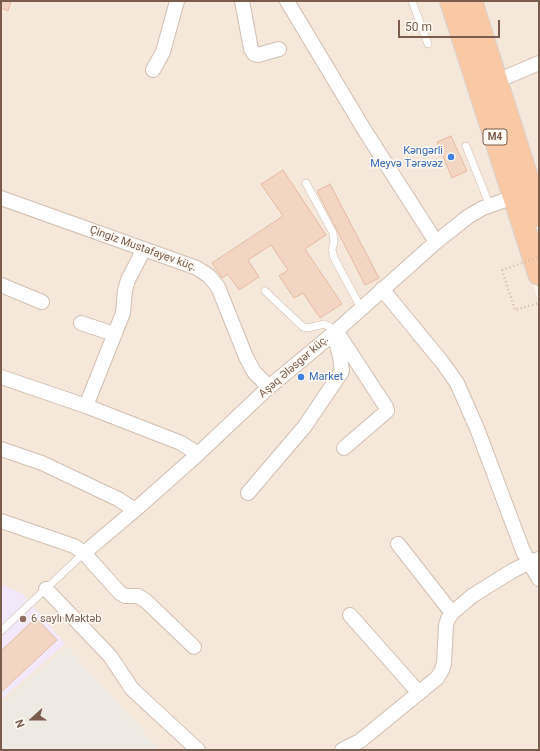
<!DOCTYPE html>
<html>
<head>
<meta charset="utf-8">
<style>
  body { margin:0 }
  #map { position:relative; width:540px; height:751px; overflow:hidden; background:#fdf6ec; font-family:Roboto,sans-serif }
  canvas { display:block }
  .frame { position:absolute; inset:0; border:2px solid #7a5c4d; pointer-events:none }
  .north { position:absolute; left:12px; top:699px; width:40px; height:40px; -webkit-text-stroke:3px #fffaf3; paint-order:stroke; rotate:249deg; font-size:11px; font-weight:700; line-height:16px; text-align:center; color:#7a5c4d }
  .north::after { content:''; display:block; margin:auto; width:14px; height:18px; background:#7a5c4d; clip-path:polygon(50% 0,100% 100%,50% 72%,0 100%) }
  .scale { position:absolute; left:398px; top:20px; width:102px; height:18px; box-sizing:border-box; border:2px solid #7a5c4d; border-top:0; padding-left:5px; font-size:12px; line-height:14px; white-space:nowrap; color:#7a5c4d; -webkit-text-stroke:3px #fffaf3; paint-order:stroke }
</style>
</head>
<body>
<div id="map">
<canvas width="540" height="751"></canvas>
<div class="frame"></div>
<div class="north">N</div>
<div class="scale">50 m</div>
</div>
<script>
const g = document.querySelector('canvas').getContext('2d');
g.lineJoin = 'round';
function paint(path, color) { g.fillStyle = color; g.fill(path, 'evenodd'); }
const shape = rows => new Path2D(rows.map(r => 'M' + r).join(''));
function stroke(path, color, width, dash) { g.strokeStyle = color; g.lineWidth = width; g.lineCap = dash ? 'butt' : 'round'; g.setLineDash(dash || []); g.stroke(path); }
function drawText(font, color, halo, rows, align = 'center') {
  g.font = font + ' Roboto,sans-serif'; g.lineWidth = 3; g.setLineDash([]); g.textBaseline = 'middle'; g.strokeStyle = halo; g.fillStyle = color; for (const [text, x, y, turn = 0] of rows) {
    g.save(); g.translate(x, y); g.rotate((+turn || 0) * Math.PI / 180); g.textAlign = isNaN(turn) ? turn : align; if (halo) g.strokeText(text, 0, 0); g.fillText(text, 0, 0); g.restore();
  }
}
paint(shape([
  [1,1,442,1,539,303,539,750,1,750],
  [481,1,539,1,539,184]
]), '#f5e8da');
paint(shape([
  [67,646,160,750,1,750,1,704]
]), '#efe9e4');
paint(shape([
  [1,584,23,594,65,644,1,700]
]), '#f3e8fa');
const building = shape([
  [1,1,11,1,8,11,1,8,1,1],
  [451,136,467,171,452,178,437,142,451,136],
  [283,170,326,235,305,249,342,304,320,318,303,293,294,298,279,276,288,270,271,245,248,260,259,277,239,290,228,274,222,278,212,263,283,216,261,184,283,170],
  [330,184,379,278,365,285,317,191,330,184],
  [36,618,57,640,1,692,1,651,36,618]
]);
paint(building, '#f3d5c3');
stroke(building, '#e6bba3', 1);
const service = shape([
  [412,1,428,44],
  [466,146,490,206],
  [306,183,333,233,334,242,332,250,334,258,361,308],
  [265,291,303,327,308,328,324,324,330,327,334,333],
  [1,631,84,553]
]);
const minor = shape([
  [242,1,251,49,254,54,258,55,279,49],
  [287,1,365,131,436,242],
  [153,70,163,52,177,1],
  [497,81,539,63],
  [1,198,197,268,209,276,218,287,246,357,254,372,269,387],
  [1,285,42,302],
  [382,289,442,362,457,383,478,431,523,551,539,579],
  [81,323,114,334],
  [339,335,386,407,387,411,344,448],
  [1,377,86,406,181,443,198,454],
  [86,406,123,313,125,290,128,280,144,249],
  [1,449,42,463,118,499,135,510],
  [248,493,305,426,342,371,340,357,334,333],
  [1,521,74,546,84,553,120,593,125,596,138,596,146,601,194,647],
  [398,544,452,613],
  [84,553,135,510,198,454,269,387,334,333,436,242,469,216,483,208,514,197],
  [46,589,110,656,132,689,198,750],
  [350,615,419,693],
  [342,750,360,741,437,678,442,670,444,663,446,625,448,619,452,613,472,596,512,571,530,562,539,559]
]);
const trunk = shape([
  [451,1,539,274],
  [471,1,539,215]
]);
stroke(service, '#d1beb0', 8);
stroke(minor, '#d1beb0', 16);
stroke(trunk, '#dad1cd', 24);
stroke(shape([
  [502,270,515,310,539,303]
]), '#d9b8a5', 2.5, [1, 3]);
stroke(service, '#fff', 7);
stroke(minor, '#fff', 14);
stroke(trunk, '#f9c8a4', 22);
stroke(shape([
  [502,270,539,257]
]), '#d9b8a5', 2.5, [1, 3]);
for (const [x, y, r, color] of [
  [451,157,4,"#3f7fe0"],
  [301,377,4,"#3f7fe0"],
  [23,619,4,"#8d6e63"]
]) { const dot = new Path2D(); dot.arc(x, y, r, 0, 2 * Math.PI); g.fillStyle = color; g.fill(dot); stroke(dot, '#fffaf3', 1.5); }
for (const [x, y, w] of [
  [495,137,24]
]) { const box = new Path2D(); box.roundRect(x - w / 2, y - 8, w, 16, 3); g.fillStyle = '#fffaf3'; g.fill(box); stroke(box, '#7a5c4d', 1); }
drawText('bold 10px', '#7a5c4d', null, [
  ["M4",495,137]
]);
drawText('11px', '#366cbe', '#fffaf3', [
  ["Kəngərli",443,151],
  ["Meyvə Tərəvəz",443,164],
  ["Market",309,377,"left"]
], 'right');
drawText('11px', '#7a5c4d', '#fffaf3', [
  ["Çingiz Mustafayev küç.",143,249,20],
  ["Aşəq Ələsgər küç.",294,367,-41]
]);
drawText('11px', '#785e54', '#fffaf3', [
  ["6 saylı Məktəb",31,619]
], 'left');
</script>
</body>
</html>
